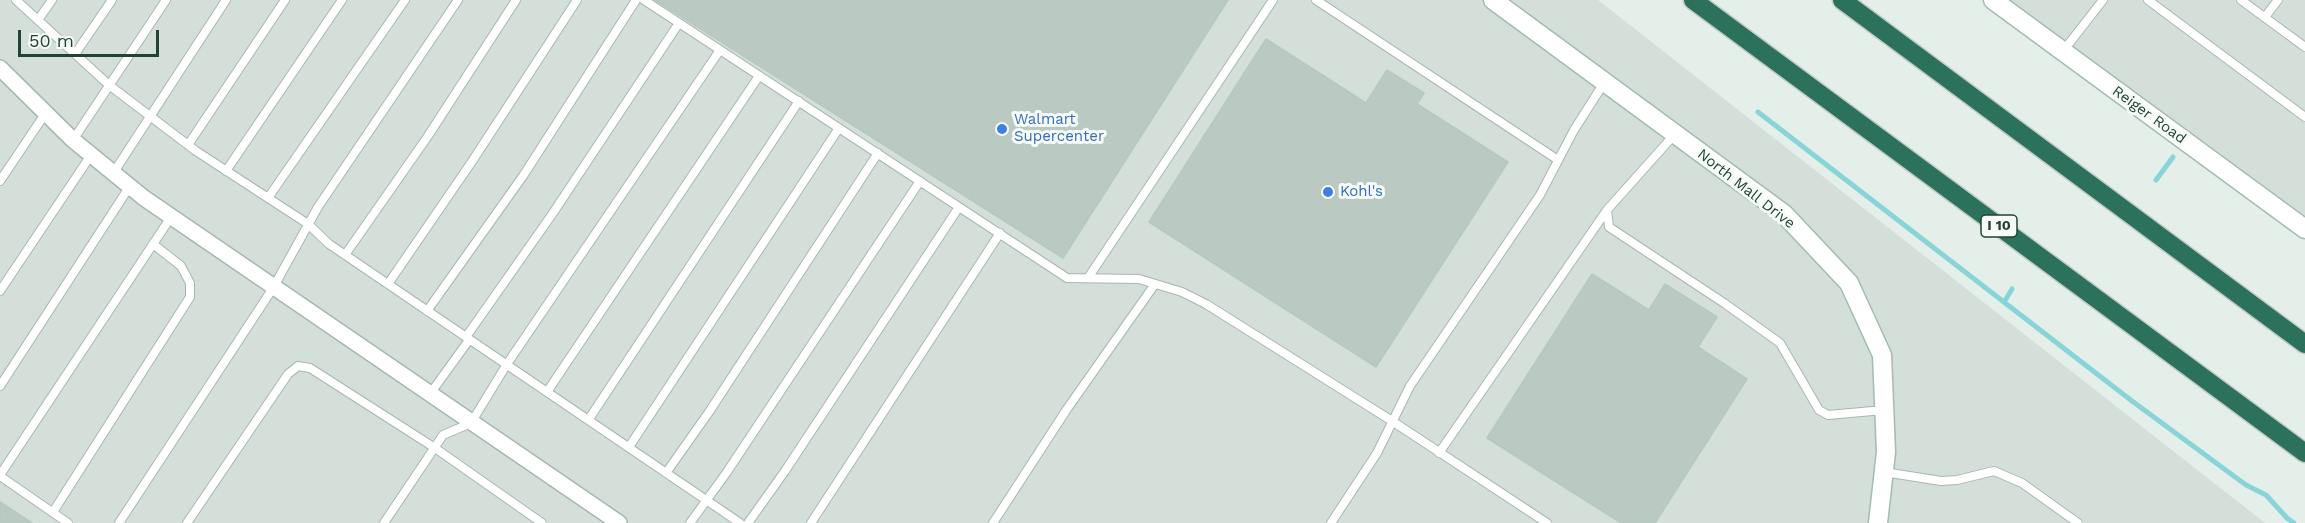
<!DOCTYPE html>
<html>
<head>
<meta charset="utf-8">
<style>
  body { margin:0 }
  #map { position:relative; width:2305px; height:523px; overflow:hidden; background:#e5efe9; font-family:"Work Sans",sans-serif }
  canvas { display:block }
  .scale { position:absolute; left:18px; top:30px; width:141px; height:27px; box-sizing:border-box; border:3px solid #224336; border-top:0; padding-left:8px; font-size:18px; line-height:21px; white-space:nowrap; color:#224336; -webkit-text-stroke:4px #f6fbf8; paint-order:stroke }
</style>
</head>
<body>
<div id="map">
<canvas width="2305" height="523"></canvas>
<div class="scale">50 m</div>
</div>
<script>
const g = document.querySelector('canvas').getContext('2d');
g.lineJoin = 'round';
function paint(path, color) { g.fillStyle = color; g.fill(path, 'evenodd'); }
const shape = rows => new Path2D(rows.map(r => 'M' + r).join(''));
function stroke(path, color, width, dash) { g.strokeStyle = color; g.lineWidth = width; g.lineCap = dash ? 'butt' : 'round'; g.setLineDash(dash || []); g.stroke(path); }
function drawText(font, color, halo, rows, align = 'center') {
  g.font = font + ' "Work Sans",sans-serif'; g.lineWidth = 6; g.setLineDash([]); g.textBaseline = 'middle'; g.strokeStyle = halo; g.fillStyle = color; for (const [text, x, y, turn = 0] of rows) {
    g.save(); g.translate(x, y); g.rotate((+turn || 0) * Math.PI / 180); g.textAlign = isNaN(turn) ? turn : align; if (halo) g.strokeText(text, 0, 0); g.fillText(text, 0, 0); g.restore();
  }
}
paint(shape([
  [0,0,1598,0,2265,523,0,523],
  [1993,0,2305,0,2305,229]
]), '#d3dfd8');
stroke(shape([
  [1758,112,2132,401,2246,485,2266,495,2287,518,2294,523],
  [2156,180,2173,157],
  [2006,299,2012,289]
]), '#89d4d7', 5);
const building = shape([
  [655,0,1228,0,1063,258,655,0],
  [1266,39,1366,103,1387,70,1424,93,1417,104,1508,162,1376,367,1149,222,1266,39],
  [1592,274,1649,310,1665,284,1717,317,1698,347,1747,379,1655,523,1621,523,1487,438,1592,274],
  [0,502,32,523,0,523,0,502]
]);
paint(building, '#bacac2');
stroke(building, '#b6c9bf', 1.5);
const lane = shape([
  [16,0,109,85,196,151,308,224,329,244,740,523],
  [644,0,1067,278,1139,279,1182,292,1206,304,1392,421,1547,523],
  [1316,0,1558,160],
  [2148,0,2305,117],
  [2241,0,2305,47],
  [2265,17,2278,0],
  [38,20,52,0],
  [2064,50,2103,0],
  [75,54,112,0],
  [1674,135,1607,210,1609,227,1724,303,1780,343,1819,410,1828,415,1884,410],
  [73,140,166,0],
  [188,145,285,0],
  [226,171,342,0],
  [114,172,226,0],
  [0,181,45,114],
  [268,198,405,0],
  [345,255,428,136,516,0],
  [1088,278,1273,0],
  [388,284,473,160,577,0],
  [0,291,91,155],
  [427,311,523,176,636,0],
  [466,337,553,213,679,23],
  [0,386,130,186],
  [547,392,759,76],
  [430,394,469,340],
  [589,419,799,101],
  [629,447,839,128],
  [1439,453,1607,210],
  [1884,472,1941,481,1957,480,1994,471,2022,483,2078,523],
  [666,473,709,412,878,153],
  [0,475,171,217],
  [0,476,68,523],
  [53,512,190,297,190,283,181,266,153,244],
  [119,523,273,288,318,207,458,0],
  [187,523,288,374,298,366,310,368,435,448,542,523],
  [384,523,443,435,471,423,507,364,720,50],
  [690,523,727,472,920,181],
  [748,523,785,471,959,207],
  [811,523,1000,233],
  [993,523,1067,409,1155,284],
  [1331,523,1377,453,1410,386,1540,195,1574,130,1604,83]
]);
const street = shape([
  [0,68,73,140,144,198,619,523]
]);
const secondary = shape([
  [1493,0,1784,214,1849,283,1882,355,1886,452,1878,523],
  [1993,0,2305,229]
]);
const highway = shape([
  [1693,0,2305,453],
  [1842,0,2305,344]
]);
stroke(lane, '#a7b8b0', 10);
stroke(street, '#a7b8b0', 18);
stroke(secondary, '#a2bcb0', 21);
stroke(highway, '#c1cac7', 21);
stroke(lane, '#fff', 8);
stroke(street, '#fff', 15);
stroke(secondary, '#fff', 18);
stroke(highway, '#2b715b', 18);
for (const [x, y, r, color] of [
  [1002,129,6,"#3f7fe0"],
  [1328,192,6,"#3f7fe0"]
]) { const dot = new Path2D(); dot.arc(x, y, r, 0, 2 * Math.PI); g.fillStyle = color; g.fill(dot); stroke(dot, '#f6fbf8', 2); }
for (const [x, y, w] of [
  [1999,226,36]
]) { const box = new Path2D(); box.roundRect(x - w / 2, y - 11, w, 22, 4.5); g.fillStyle = '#f6fbf8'; g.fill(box); stroke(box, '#224336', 1.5); }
drawText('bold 14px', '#224336', null, [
  ["I 10",1999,226]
]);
drawText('15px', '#224336', '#f6fbf8', [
  ["Reiger Road",2149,115,36],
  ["North Mall Drive",1746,189,38]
]);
drawText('15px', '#366cbe', '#f6fbf8', [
  ["Walmart",1014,120],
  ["Supercenter",1014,137],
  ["Kohl's",1340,192]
], 'left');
</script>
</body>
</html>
